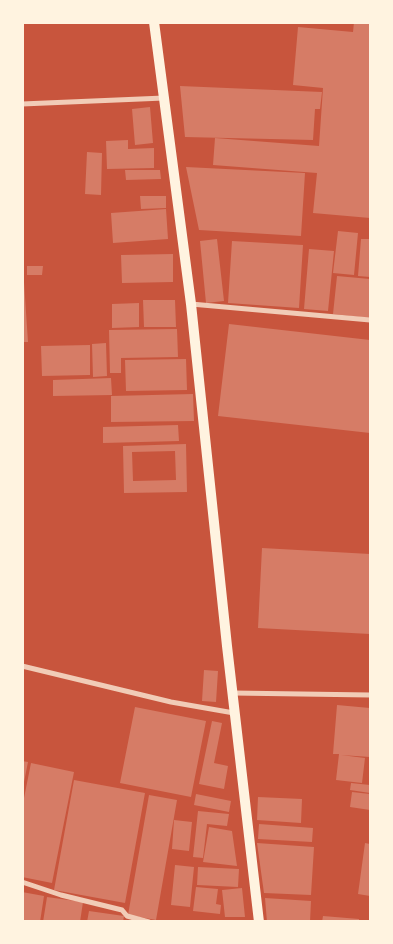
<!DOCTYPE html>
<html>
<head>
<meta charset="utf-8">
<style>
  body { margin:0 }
  #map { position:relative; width:393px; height:944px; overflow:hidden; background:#c8553d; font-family:Overpass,sans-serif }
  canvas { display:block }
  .frame { position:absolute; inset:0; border:24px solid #fff3e0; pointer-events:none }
</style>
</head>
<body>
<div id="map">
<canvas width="393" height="944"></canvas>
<div class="frame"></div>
</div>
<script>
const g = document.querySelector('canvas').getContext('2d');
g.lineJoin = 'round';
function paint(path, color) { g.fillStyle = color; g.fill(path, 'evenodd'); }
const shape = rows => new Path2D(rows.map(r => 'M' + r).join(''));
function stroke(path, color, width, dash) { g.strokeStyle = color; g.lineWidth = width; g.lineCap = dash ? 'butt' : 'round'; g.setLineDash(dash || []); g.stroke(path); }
paint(shape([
  [354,22,370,22,370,218,313,213,317,173,213,165,215,138,319,146,323,88,293,85,298,27,353,32],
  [180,86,322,92,320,109,315,109,313,140,185,137],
  [150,107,153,143,135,145,132,109],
  [128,140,128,149,154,148,154,168,107,169,106,141],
  [87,152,102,153,101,195,85,194],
  [186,167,305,173,301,236,199,230],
  [125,170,160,170,161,179,126,180],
  [140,196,166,196,166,208,141,209],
  [166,209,168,239,113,243,111,213],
  [338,231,358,233,354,275,333,273],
  [217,239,224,301,206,303,200,241],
  [361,239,370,239,370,277,358,276],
  [232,241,303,245,299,308,228,303],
  [309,249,334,251,328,311,304,309],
  [22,252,28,342,22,342],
  [173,254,173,282,122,283,121,255],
  [27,266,43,266,42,275,27,275],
  [337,276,370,279,370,318,333,314],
  [143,300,175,300,176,327,144,327],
  [139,303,139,327,112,328,112,304],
  [229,324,370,340,370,433,218,416],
  [177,329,178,357,121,358,121,373,110,373,109,330],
  [106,343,107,376,93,377,92,344],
  [90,345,90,375,42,376,41,346],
  [186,359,187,390,126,391,125,360],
  [111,378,112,395,53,396,53,380],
  [193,394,194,421,111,422,111,396],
  [178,425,179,441,103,443,103,427],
  [186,444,187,492,124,493,123,446],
  [175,451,176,480,133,481,132,452],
  [262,548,370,554,370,634,258,628],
  [204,670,218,671,216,702,202,701],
  [337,705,370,708,370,757,341,755,365,758,362,783,336,780,339,754,333,754],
  [135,707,206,721,191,797,120,783],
  [212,721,222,723,214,763,228,766,224,789,199,784],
  [22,761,28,762,23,787,22,787],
  [31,763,74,772,52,883,22,877,22,808],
  [74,780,145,793,125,903,54,890],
  [351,783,370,785,370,793,350,790],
  [352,792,370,794,370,810,350,807],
  [196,794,231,801,229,812,194,805],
  [149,795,177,800,156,920,128,915],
  [258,797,302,799,301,823,257,820],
  [198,811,229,814,227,826,207,824,203,858,193,857],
  [174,820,192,822,189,851,172,849],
  [259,824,313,828,312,842,258,839],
  [209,827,232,831,237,866,203,862],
  [257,843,314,847,311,895,264,893],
  [365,843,370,844,370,896,358,894],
  [175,865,194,867,190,907,171,905],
  [198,867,239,869,238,887,197,885],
  [196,887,218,889,216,904,221,905,220,914,193,911],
  [242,888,245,917,225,917,222,890],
  [22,892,44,896,40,922,22,922],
  [47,897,83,902,80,922,43,922],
  [265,898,311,901,310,922,267,922],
  [89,911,124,916,123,922,87,922],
  [323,916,359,919,359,922,322,922]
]), '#d67c66');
stroke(shape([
  [22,104,164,98],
  [191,304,370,320],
  [22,666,171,702,234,713],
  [233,693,370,695],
  [22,882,61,895,122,910,127,916,149,922]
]), '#f1ccb7', 5);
stroke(shape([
  [154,22,191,304,227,646,259,922]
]), '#fff3e0', 10);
</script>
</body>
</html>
